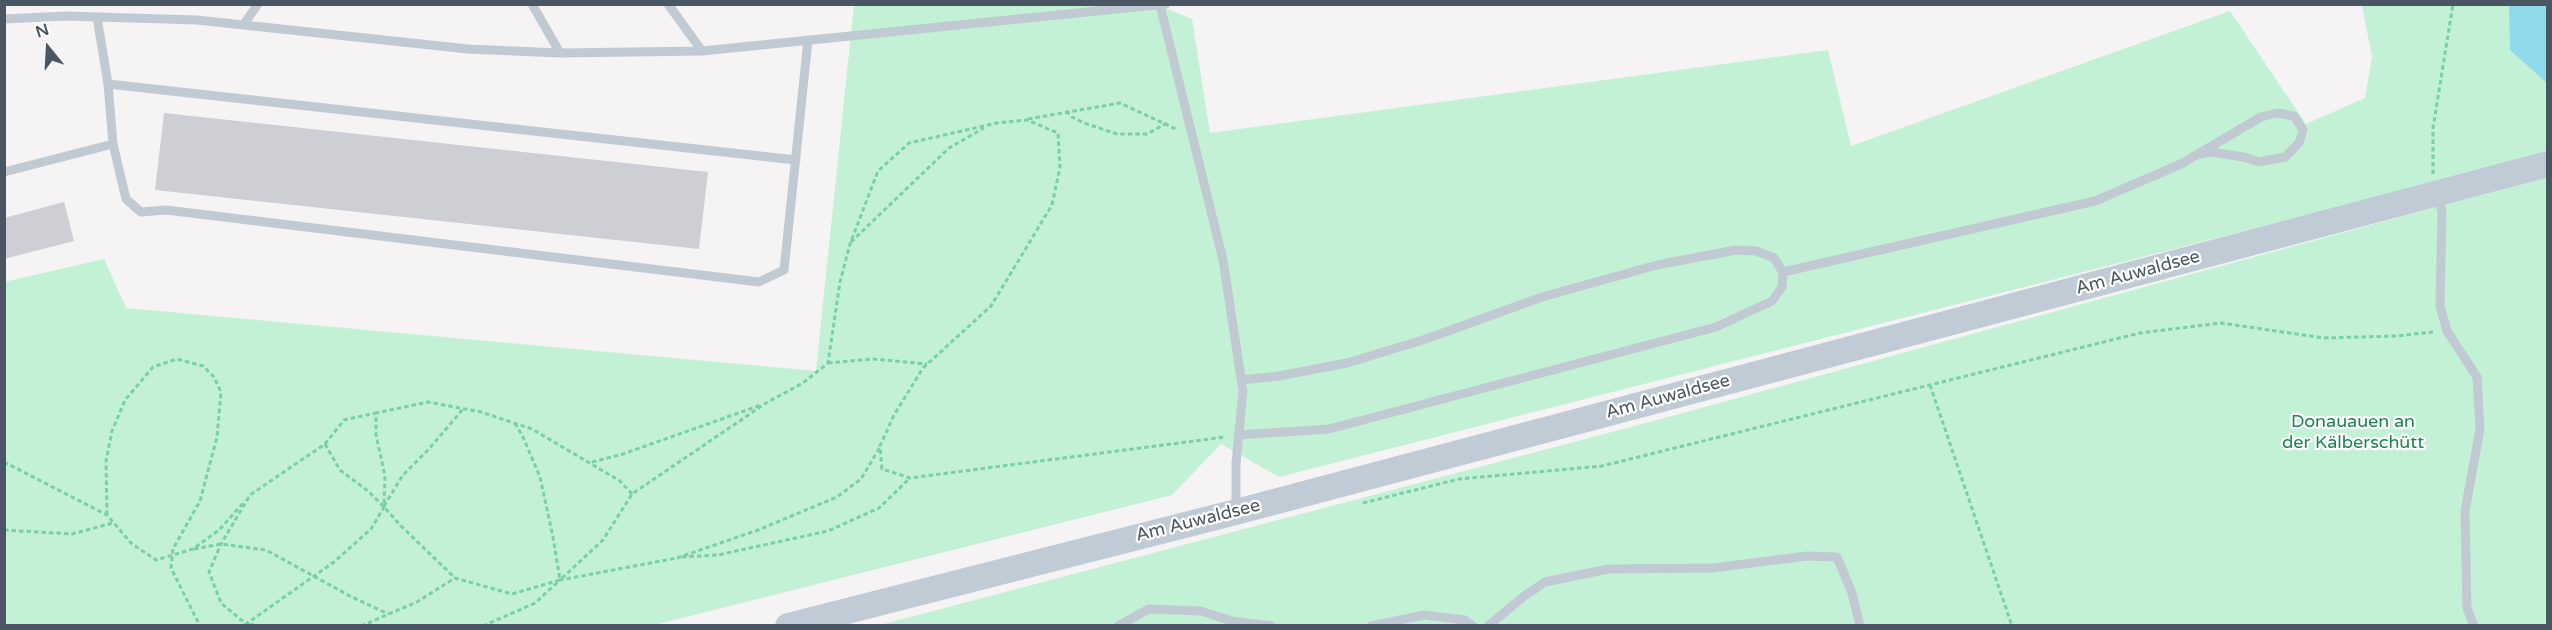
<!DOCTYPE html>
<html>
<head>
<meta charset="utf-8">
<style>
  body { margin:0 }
  #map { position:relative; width:2552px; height:630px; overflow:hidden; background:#f5f3f3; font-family:"Varela Round",sans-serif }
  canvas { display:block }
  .frame { position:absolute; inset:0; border:6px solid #4a5661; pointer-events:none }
  .north { position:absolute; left:18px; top:18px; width:60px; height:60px; -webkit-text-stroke:4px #fff; paint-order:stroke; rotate:342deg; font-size:16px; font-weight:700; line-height:24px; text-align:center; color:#4a5661 }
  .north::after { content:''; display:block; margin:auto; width:21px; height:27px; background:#4a5661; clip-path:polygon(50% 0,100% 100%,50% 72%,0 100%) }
</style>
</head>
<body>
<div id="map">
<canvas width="2552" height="630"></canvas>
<div class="frame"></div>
<div class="north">N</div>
</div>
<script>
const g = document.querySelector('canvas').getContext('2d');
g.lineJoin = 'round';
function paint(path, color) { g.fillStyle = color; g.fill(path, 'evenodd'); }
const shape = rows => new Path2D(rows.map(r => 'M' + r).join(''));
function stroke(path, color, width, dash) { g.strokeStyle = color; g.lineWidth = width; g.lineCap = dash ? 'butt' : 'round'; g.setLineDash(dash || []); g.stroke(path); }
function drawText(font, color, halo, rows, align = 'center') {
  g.font = font + ' "Varela Round",sans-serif'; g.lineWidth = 4.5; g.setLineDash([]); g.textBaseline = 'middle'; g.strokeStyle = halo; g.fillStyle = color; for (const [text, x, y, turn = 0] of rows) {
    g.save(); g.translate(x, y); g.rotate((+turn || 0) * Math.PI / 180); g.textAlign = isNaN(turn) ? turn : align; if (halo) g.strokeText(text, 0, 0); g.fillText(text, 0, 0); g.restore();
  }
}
paint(shape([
  [854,5,1158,5,1192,19,1210,133,1828,50,1851,146,2230,11,2306,124,2365,98,2372,57,2362,5,2547,5,2547,625,880,625,1646,423,2536,180,2527,159,1279,477,1221,444,1172,495,654,625,5,625,4,282,104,259,126,308,816,371]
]), '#c3f1d5');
paint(shape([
  [2509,5,2547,5,2547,83,2510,50]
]), '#90daee');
paint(shape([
  [164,113,708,172,699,249,155,190],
  [64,202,74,241,4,259,4,218]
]), '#cdcfd5');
stroke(shape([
  [1066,111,1072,117,1084,123,1117,134,1147,134,1167,123],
  [1028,119,1120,103,1176,129],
  [2433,174,2433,128,2453,4],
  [851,242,949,148,984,128],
  [828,363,873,359,927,364],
  [1930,385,2012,626],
  [515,423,523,437,540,477,553,537,560,580],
  [325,444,344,420,376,413],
  [4,462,107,515,131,543,156,560,193,549,219,530,245,501],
  [592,462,623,454,761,405],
  [632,494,620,481,532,429,481,412,428,402,376,413,376,435,385,476,384,507,371,529,334,562,246,624,221,603,209,572,221,544,250,495,325,444,340,470,368,491,384,507,400,525,455,578,512,594,560,580,603,540,632,494,766,403,803,383,828,363,840,282,850,244,878,171,909,143,997,123,1027,120,1058,133,1060,167,1052,205,991,306,923,368,894,415,880,446,882,469,910,478,1225,437],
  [1363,503,1459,479,1602,466,2140,333,2221,323,2324,338,2396,336,2433,332],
  [384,506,403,475,429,449,463,409],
  [107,515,106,461,112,431,125,400,153,367,177,359,203,366,214,377,221,392,217,437,200,501,173,549,171,568,200,626],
  [4,530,72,534,113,523],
  [194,549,221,544,266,550,350,596,388,614],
  [682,557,718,555,828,531,879,508,910,478],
  [243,626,246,624,259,626],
  [361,626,417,602,455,578],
  [483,626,535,603,560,580,677,558,758,530,837,497,861,479,880,447]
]), '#7ad0a6', 3, [4.5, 3]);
stroke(shape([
  [532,4,560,53],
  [668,4,702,51],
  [1160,5,1223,260,1243,391,1236,463,1236,509],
  [4,19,66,16,197,20,468,49,560,53,702,51,1166,4],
  [244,24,258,4],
  [108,84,796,160],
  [113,144,126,199,141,212,166,210,759,282,784,270,808,40],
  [4,172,113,144,108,84,97,17],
  [2437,196,2442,211,2440,306,2447,331,2477,377,2480,429,2465,511,2467,608,2474,626],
  [1241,380,1279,376,1347,363,1426,339,1542,297,1657,265,1736,250,1756,251,1774,258,1783,272],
  [1238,435,1329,429,1716,327,1772,301,1782,287,1783,272,2095,201,2181,164,2261,117,2277,113,2294,116,2303,130,2299,143,2285,157,2259,162,2244,157,2210,152,2199,154],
  [1118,626,1149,609,1201,611,1232,621,1271,626],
  [1371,626,1424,615,1465,620,1473,626],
  [1488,626,1523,597,1545,582,1608,569,1713,568,1807,556,1837,557,1852,593,1860,626]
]), '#c1cad2', 9);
stroke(shape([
  [788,626,1236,512,2548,164]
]), '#c1cbd6', 26);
drawText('18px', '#4a5661', '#fff', [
  ["Am Auwaldsee",2138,273,-15],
  ["Am Auwaldsee",1668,397,-15],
  ["Am Auwaldsee",1198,521,-14]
]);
drawText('18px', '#17864f', '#fff', [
  ["Donauauen an",2353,422],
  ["der Kälberschütt",2353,443]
]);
</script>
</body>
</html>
